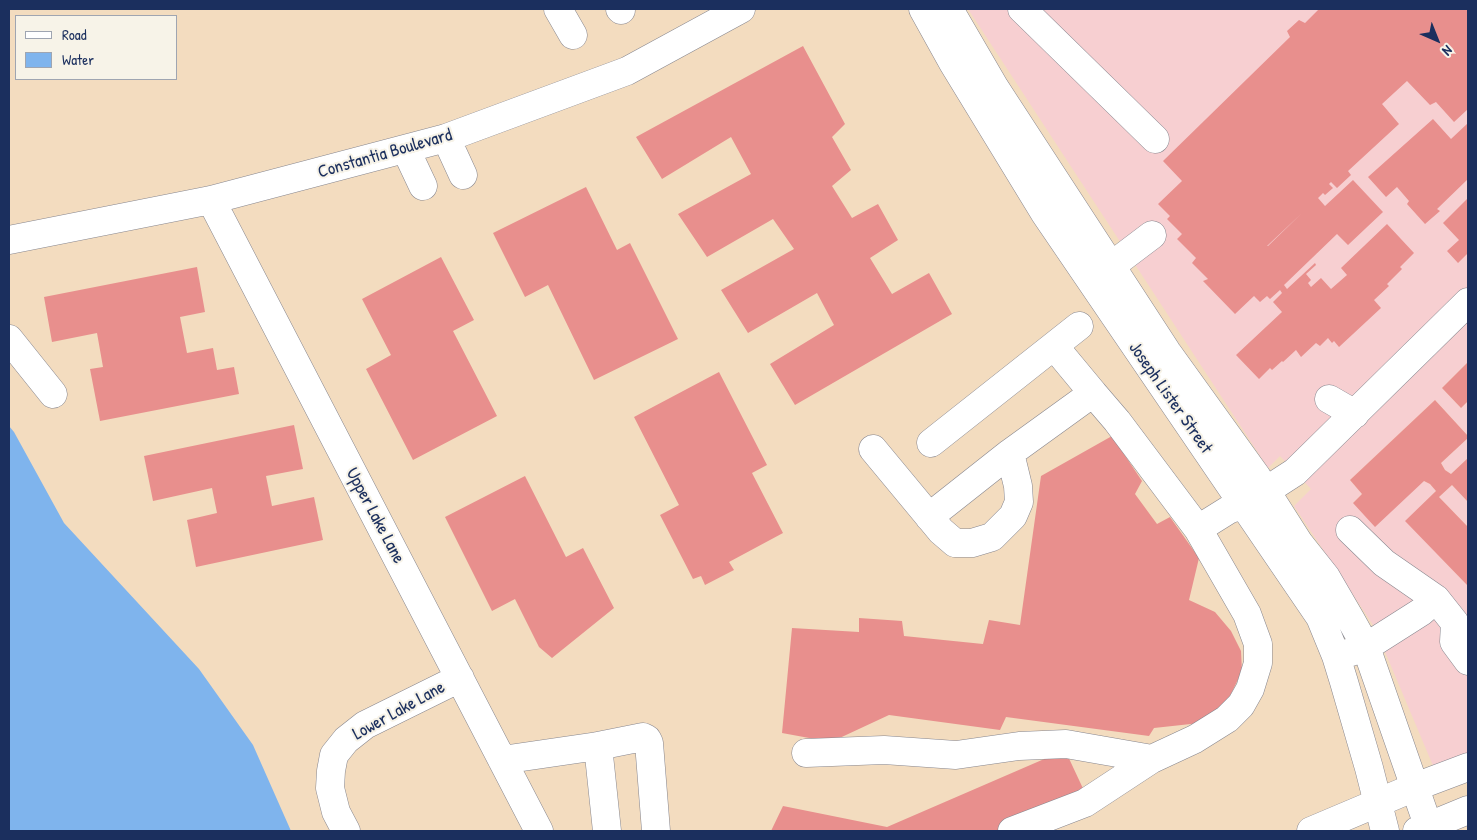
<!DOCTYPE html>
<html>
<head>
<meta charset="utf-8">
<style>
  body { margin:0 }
  #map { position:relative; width:1477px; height:840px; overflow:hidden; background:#f3dcbf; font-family:"Patrick Hand",sans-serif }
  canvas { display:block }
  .frame { position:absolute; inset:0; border:10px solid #1b2f5e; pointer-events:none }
  .legend { position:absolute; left:15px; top:15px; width:162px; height:65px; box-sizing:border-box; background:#f7f3e8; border:1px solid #9fa5b1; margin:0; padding:6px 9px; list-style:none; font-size:15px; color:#1b2f5e }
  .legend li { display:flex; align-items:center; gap:10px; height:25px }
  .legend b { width:25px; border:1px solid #9fa5b1 }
  .north { position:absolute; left:1412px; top:15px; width:50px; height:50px; -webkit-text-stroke:4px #f7f3e8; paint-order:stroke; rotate:136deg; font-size:14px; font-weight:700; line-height:20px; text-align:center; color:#1b2f5e }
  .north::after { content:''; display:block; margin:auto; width:18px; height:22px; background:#1b2f5e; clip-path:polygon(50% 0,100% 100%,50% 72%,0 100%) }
</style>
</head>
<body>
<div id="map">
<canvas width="1477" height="840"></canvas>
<div class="frame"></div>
<ul class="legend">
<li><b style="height:6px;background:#fff"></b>Road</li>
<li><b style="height:14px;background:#7fb4ed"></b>Water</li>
</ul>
<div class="north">N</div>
</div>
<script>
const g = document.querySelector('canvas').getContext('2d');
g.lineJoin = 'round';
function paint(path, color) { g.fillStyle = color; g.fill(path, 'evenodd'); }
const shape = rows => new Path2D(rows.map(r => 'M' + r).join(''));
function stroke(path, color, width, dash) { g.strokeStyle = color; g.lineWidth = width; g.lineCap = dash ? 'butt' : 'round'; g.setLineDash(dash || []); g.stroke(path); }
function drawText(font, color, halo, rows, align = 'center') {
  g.font = font + ' "Patrick Hand",sans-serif'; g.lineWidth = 4; g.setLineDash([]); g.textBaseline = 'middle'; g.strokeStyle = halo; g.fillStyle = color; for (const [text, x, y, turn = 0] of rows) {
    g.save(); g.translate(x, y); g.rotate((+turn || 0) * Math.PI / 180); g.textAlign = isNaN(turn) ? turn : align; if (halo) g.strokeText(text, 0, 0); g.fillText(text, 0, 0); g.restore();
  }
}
paint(shape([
  [968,9,1468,9,1468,362,1442,388,1461,408,1468,401,1468,436,1435,400,1350,480,1362,494,1353,503,1424,481,1430,484,1436,491,1406,521,1468,586,1468,753,1434,768,1375,628,1294,506,1311,489,1280,456,1268,468],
  [1468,438,1468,458,1451,474,1445,470,1441,463],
  [1452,485,1468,502,1468,527,1439,497]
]), '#f7cfd1');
paint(shape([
  [9,426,14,432,64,523,199,669,253,745,291,831,9,831]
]), '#7fb4ed');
paint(shape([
  [1319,9,1468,9,1468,109,1454,122,1436,102,1430,105,1407,81,1382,104,1399,124,1348,171,1351,175,1337,188,1331,182,1329,184,1333,188,1325,195,1323,193,1318,198,1325,206,1353,180,1383,212,1348,245,1337,234,1284,285,1287,289,1315,263,1316,265,1306,274,1311,280,1308,283,1311,287,1321,278,1331,289,1347,275,1341,268,1387,224,1414,253,1400,267,1402,269,1387,284,1389,286,1374,300,1381,308,1339,347,1334,341,1332,343,1328,338,1320,346,1316,343,1301,357,1296,350,1283,362,1282,361,1272,370,1270,368,1259,379,1236,355,1282,312,1273,302,1282,293,1280,290,1270,299,1267,296,1260,302,1254,296,1235,314,1203,281,1208,279,1192,263,1196,258,1177,239,1182,234,1167,219,1170,216,1158,204,1182,181,1163,161,1290,37,1287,31,1299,20,1305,23],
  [1302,213,1268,246,1267,246],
  [803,46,845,124,832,137,851,170,832,186,852,218,878,204,898,240,870,258,892,294,929,273,952,314,795,405,770,364,834,325,817,293,748,333,721,290,794,249,773,219,707,257,678,214,751,174,731,137,662,179,636,137],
  [1433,119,1451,139,1468,123,1468,179,1437,209,1440,211,1425,224,1407,204,1409,201,1397,187,1386,197,1368,177],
  [586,187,617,250,630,243,678,339,594,380,548,285,525,297,493,233],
  [1468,198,1468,253,1458,263,1447,251,1459,240,1443,223],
  [441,257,474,320,453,331,497,416,413,460,366,369,391,355,362,299],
  [197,267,205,312,180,317,187,353,213,348,217,370,234,367,239,394,100,421,90,369,103,367,97,333,52,342,44,297],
  [1468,362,1468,401,1461,408,1442,388],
  [719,372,767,465,752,473,783,533,729,562,734,570,705,585,701,576,693,579,660,515,679,505,634,417],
  [1435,400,1468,436,1468,438,1441,463,1445,470,1451,474,1468,458,1468,502,1452,485,1439,497,1468,527,1468,586,1405,521,1436,491,1430,484,1424,481,1375,527,1353,503,1362,494,1350,480],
  [294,425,303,469,266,476,272,506,314,497,323,540,196,567,187,520,217,513,212,488,153,501,144,456],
  [1112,436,1142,481,1135,494,1157,524,1170,517,1199,558,1189,600,1215,612,1231,631,1241,651,1242,671,1231,694,1219,713,1200,723,1154,728,1149,736,1006,717,1000,730,889,715,831,742,782,733,792,628,859,632,859,618,902,621,904,636,983,644,989,620,1020,625,1041,476],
  [525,476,566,557,583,548,614,608,552,658,539,647,515,599,492,611,445,517],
  [1065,750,1087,797,1007,831,771,831,783,806,887,827]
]), '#e88f8d');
const minor = shape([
  [558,9,573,35],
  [620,9,621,10],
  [923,9,953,63,1044,212,1320,617,1336,656,1344,682,1369,768,1385,831],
  [949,9,995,88,1111,266,1167,352,1257,477,1299,543,1326,577,1351,620,1366,647,1430,831],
  [1022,9,1155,139],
  [446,138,463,175],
  [406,150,423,186],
  [211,200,539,831],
  [9,240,211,200,446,138,627,71,741,9],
  [1094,276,1111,266,1152,235],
  [9,339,53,394],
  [1054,346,1093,393],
  [1329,399,1355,414],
  [931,443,1079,326],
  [873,449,941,531,955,543,972,543,992,537,1013,516,1019,502,1018,486,1010,453],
  [929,517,1010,453,1093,393,1117,421,1198,529],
  [1350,530,1384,563,1436,599,1455,623,1454,642,1468,661],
  [1348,653,1366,647,1421,612,1436,599],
  [598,746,607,831],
  [806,753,884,750,956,755,1019,746,1066,744,1152,759],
  [502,760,598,746,643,737,647,739,649,743,656,831],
  [346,831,336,812,330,788,331,771,334,755,346,740,365,725,460,678],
  [1012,831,1085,803,1152,759,1195,739,1227,719,1241,705,1250,689,1258,663,1258,644,1247,614,1198,529,1230,509,1244,505,1295,472,1468,302]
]);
const major = shape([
  [1311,831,1415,787,1468,767],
  [1417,831,1468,810]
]);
stroke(minor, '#87868e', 29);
stroke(major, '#87868e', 29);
stroke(minor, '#fff', 28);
stroke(major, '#fff', 28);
drawText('18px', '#1b2f5e', '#f7f3e8', [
  ["Constantia Boulevard",385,154,-16],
  ["Joseph Lister Street",1170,398,55],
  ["Upper Lake Lane",375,516,62],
  ["Lower Lake Lane",399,711,-29]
]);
</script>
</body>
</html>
